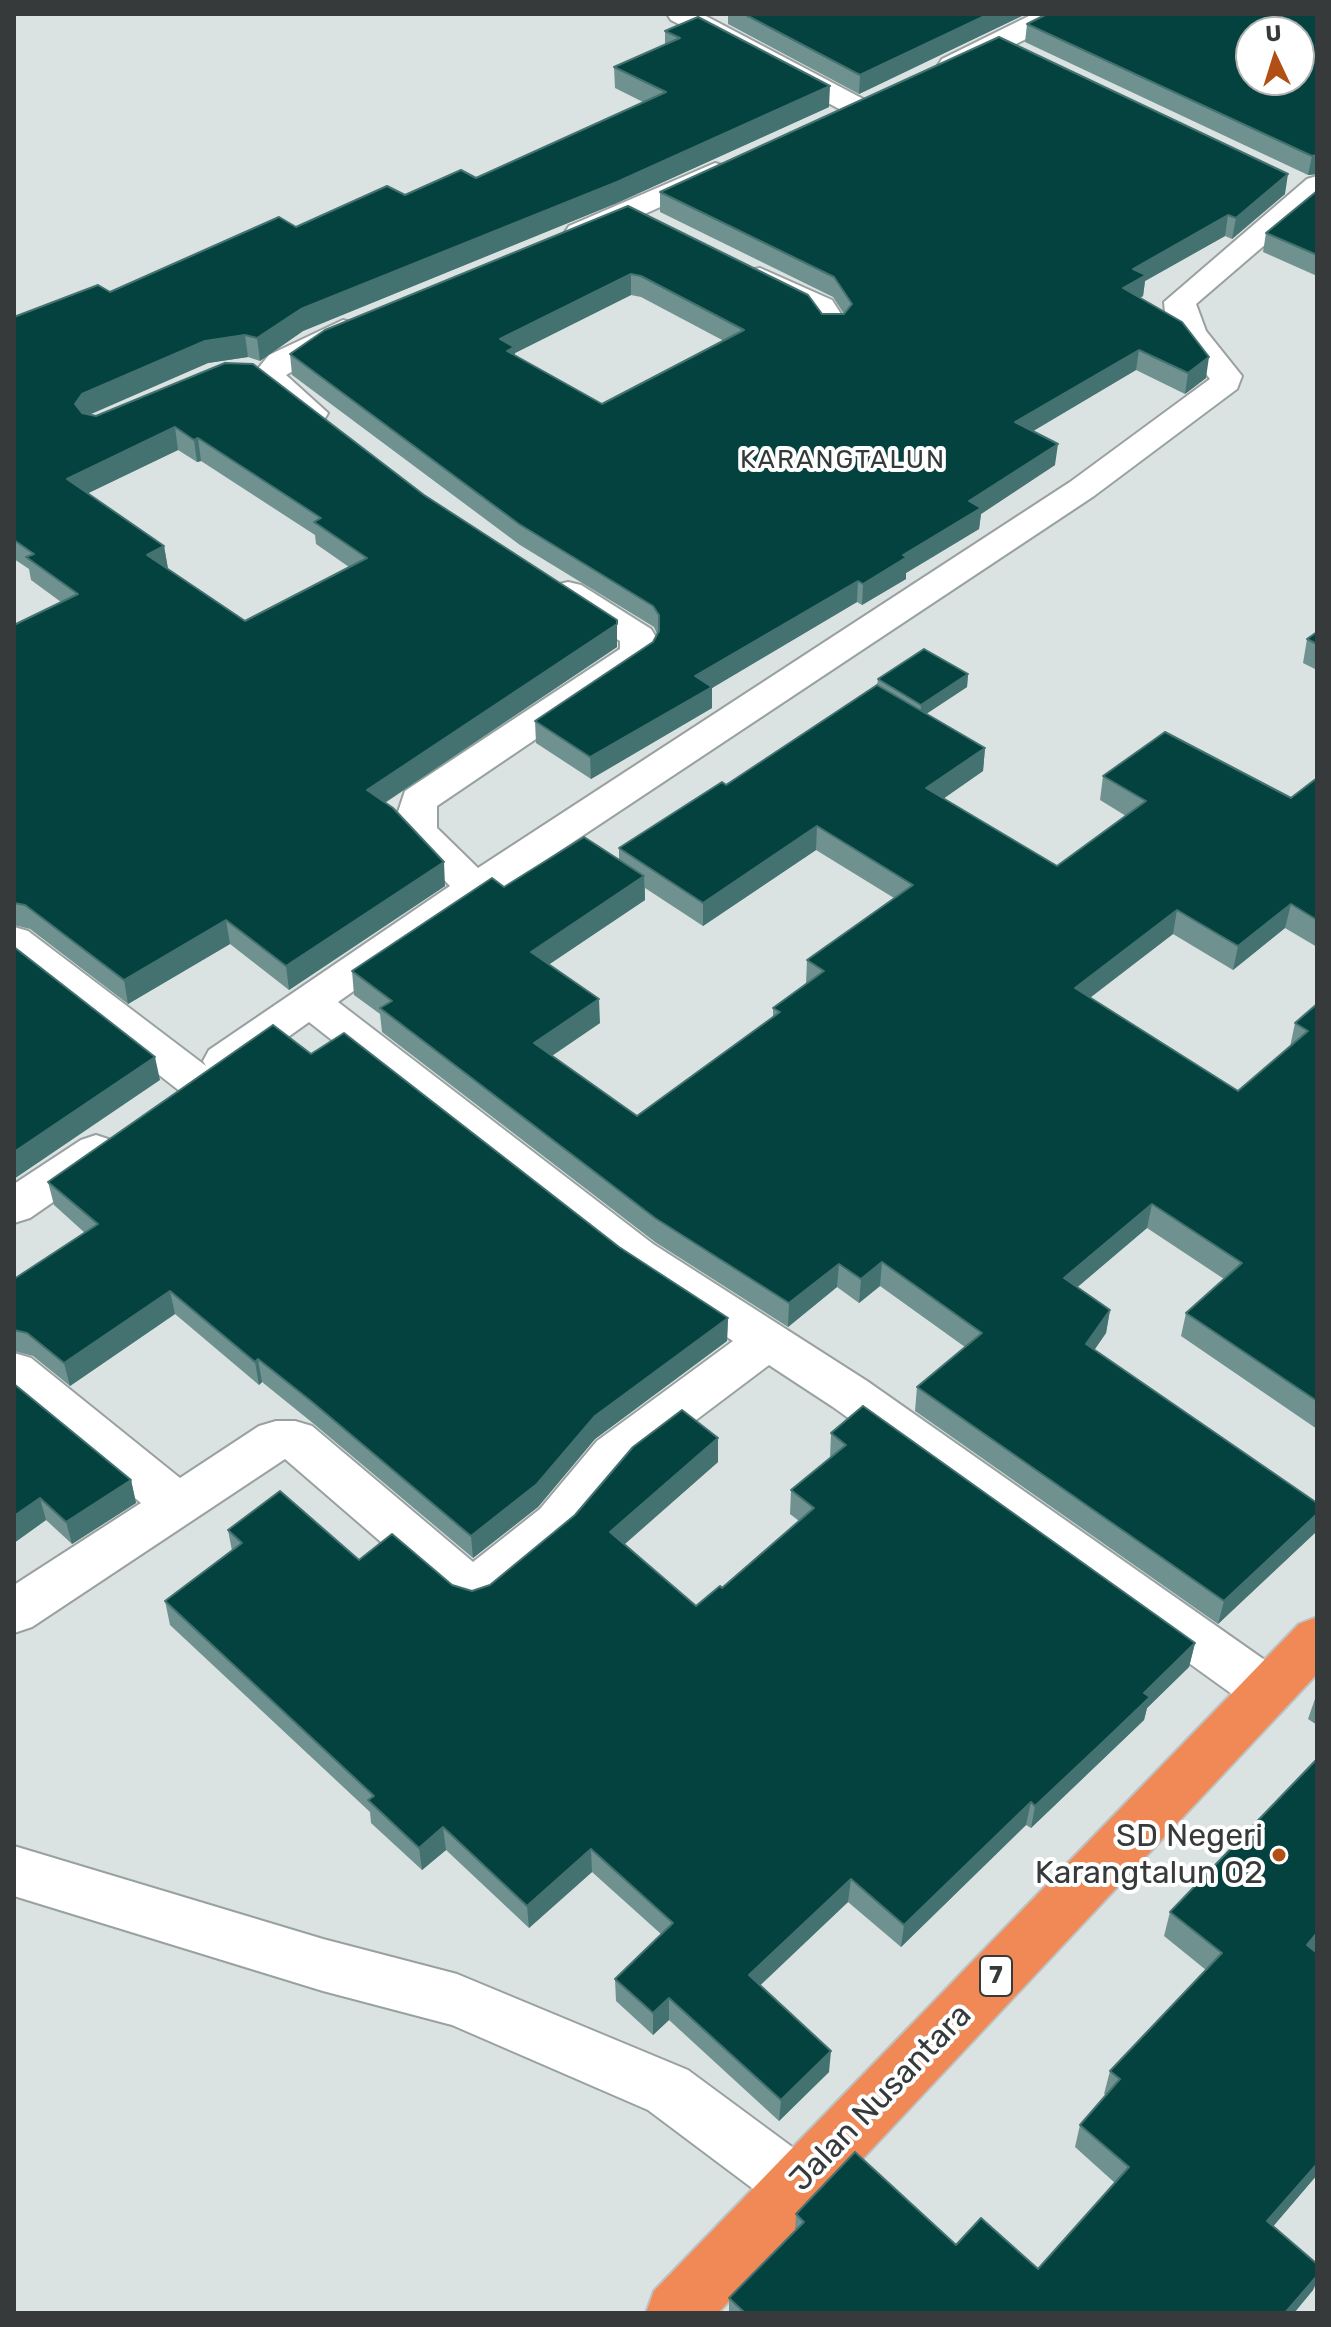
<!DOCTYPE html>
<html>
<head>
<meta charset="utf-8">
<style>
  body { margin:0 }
  #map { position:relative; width:1331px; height:2327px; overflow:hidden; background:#dae3e2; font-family:Rubik,sans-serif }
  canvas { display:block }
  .frame { position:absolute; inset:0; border:16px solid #373a3a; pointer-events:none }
  .north { position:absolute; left:1235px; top:16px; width:80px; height:80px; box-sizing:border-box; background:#fff; border:2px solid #afb0b0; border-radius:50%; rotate:356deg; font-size:22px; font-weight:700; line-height:32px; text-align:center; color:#373a3a }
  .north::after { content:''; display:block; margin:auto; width:28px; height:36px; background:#b14f14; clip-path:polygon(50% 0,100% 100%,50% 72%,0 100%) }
</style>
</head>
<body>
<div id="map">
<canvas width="1331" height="2327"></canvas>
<div class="frame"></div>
<div class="north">U</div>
</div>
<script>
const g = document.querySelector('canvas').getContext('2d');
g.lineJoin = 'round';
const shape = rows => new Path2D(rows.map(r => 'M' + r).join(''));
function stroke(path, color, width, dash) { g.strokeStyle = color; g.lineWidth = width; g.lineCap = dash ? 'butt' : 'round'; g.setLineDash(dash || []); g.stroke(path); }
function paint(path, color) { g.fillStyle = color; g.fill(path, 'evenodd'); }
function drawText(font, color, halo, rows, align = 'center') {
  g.font = font + ' Rubik,sans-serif'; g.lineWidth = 8; g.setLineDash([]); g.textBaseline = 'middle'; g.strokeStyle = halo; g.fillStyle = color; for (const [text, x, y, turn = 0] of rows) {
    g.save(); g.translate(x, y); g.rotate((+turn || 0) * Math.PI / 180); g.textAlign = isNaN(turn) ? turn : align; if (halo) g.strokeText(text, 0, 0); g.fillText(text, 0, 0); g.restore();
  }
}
const minor = shape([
  [667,14,702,14,867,101,871,107,867,113,847,113,671,20,667,14],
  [1033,14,1068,14,1064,20,962,71,942,71,938,65,942,59,1033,14],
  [715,163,725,166,730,172,725,178,591,238,580,241,569,238,565,232,569,226,715,163],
  [1317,176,1317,200,1196,304,1206,331,1242,376,1237,389,1094,496,433,935,338,1002,653,1244,867,1381,1286,1675,1294,1691,1286,1707,1268,1713,1250,1707,833,1407,769,1365,631,1469,574,1537,491,1606,473,1612,455,1606,285,1459,32,1627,14,1633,14,1585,141,1503,14,1398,14,1353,31,1358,180,1478,259,1426,276,1421,295,1421,312,1426,473,1562,540,1509,597,1441,733,1341,621,1268,309,1022,239,1072,224,1076,213,1073,217,1081,211,1092,196,1096,181,1092,14,962,14,927,28,931,206,1066,203,1061,209,1050,450,886,398,832,397,815,405,791,620,649,620,641,555,601,550,593,555,585,568,582,581,585,651,629,656,637,656,653,651,661,437,806,437,828,478,868,1070,482,1210,379,1176,334,1165,313,1164,302,1307,179,1317,176],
  [760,268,832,300,848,325,843,332,821,332,809,313,749,284,745,277,749,270,760,268],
  [343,320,354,323,359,330,354,337,286,375,328,413,324,420,312,423,300,420,252,376,269,355,343,320],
  [96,1135,111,1140,118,1151,111,1162,30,1218,14,1223,14,1184,81,1140,96,1135],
  [14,1846,323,1939,457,1974,688,2070,818,2166,827,2186,818,2206,797,2215,776,2206,648,2110,452,2025,323,1991,14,1896,14,1846]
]);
const highway = shape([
  [1317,1617,1317,1674,718,2313,646,2313,654,2291,1299,1624,1317,1617]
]);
stroke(minor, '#99a1a0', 4);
stroke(highway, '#bfc0c0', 4);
paint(minor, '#fff');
paint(highway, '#f08956');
paint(shape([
  [728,14,1026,14,859,94,728,24],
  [1317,14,1317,174,1308,175,1025,42,1027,24],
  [665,31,829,107,617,203,303,331,260,361,248,357,208,363,89,415,96,416,225,363,424,495,617,620,617,647,385,803,445,886,289,990,230,944,128,1004,30,929,14,925,14,625,61,602,31,580,29,569,14,559,14,317,110,292,296,227,405,195,476,178,643,102,615,88,614,67,665,45],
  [178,450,197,462,201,461,315,535,316,544,349,567,245,621,168,569,164,546,88,493],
  [1317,191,1317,276,1263,252,1266,233],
  [660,192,1285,194,1232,239,1225,236,1145,281,1143,296,1140,298,1206,378,1185,394,1136,370,1033,431,1055,465,981,514,979,529,906,573,906,579,862,605,857,602,712,688,712,708,591,779,536,743,535,721,653,642,657,634,654,627,520,545,292,375,290,354,628,206,822,314,844,314,833,297,660,212],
  [631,295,641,297,724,341,602,404,515,355,515,353],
  [1317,632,1317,670,1303,663,1307,639],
  [968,674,967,687,926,714,985,748,983,771,943,799,1057,866,1126,816,1100,800,1103,776,1291,798,1317,778,1317,947,1285,928,1233,970,1173,934,1090,998,1238,1091,1290,1047,1295,1023,1317,1004,1317,1429,1181,1336,1186,1313,1224,1279,1147,1228,1077,1287,1110,1310,1106,1333,1094,1350,1317,1503,1317,1531,1218,1624,915,1411,917,1387,965,1347,880,1286,859,1303,837,1287,788,1327,655,1242,382,1032,380,1014,354,995,352,971,504,887,619,859,619,848,726,785,877,685,878,679],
  [816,850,894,898,807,960,806,984,773,1008,773,1017,637,1116,552,1056,600,1023,549,964,645,900,645,888,703,926],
  [311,1054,619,1247,728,1318,727,1341,595,1439,538,1507,473,1558,314,1424,262,1382,259,1385,175,1314,70,1386,33,1356,14,1351,14,1279,85,1233,54,1205,48,1182],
  [14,1384,131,1480,136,1503,72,1544,46,1520,14,1543],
  [831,1433,1195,1643,1189,1667,1147,1708,1144,1720,1031,1828,1026,1825,901,1947,848,1902,760,1985,829,2072,779,2121,669,2020,653,2035,616,2001,615,1979,661,1934,592,1872,529,1928,446,1850,422,1870,371,1823,370,1812,170,1625,165,1601,232,1551,228,1530,359,1560,472,1591,490,1585,718,1438,718,1462,625,1544,696,1606,722,1588,799,1521,790,1514,791,1490,830,1458],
  [1317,1693,1317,1725,1308,1719],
  [1317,1759,1317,1948,1314,1951,1317,2175,1273,2226,1313,2290,1294,2313,729,2313,729,2298,795,2231,796,2214,956,2245,1038,2269,1115,2183,1075,2147,1080,2125,1106,2095,1104,2094,1110,2071,1206,1970,1164,1936,1170,1912]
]), '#6f9290');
paint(shape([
  [989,14,1026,14,859,94,860,75],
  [830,86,829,107,617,203,303,331,260,361,257,338,301,309],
  [1317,155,1317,174,1308,175,1312,156],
  [1288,174,1285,194,1232,239,1236,218],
  [1228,215,1225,236,1145,281,1143,296,1120,309,1123,288,1133,269],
  [631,274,631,295,515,353,515,368,500,339],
  [245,335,248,357,208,363,86,416,79,426,75,404,82,394,205,341],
  [1139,350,1136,370,1013,443,1015,422],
  [1209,357,1206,378,1185,394,1188,373],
  [175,427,178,450,72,501,67,479],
  [198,438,201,461,197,462,194,440],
  [1058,444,1055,465,981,514,979,529,906,573,906,579,862,605,863,584,903,555,969,501],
  [164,546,168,569,147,555],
  [858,581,857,602,712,688,712,708,591,779,590,757,695,676],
  [617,624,617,647,369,813,367,790],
  [968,674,967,687,920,718,921,705],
  [985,748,983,771,924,812,926,788],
  [817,826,816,850,703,926,703,903],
  [444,862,445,886,289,990,286,966],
  [644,876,645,900,532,976,531,952],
  [1291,904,1285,928,1233,970,1238,946],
  [1177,910,1173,934,1071,1012,1075,988],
  [226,920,230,944,128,1004,124,980],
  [599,999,600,1023,535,1067,534,1043],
  [155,1057,160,1080,14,1179,14,1152],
  [1152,1204,1147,1228,1060,1302,1064,1278],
  [882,1262,880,1286,859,1303,861,1279],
  [839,1264,837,1287,788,1327,789,1303],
  [170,1291,175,1314,70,1386,64,1363],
  [1110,1310,1106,1333,1082,1368,1086,1344],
  [728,1318,727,1341,595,1439,538,1507,473,1558,471,1536,595,1416],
  [258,1359,262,1382,259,1385,255,1362],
  [718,1438,718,1462,611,1556,610,1532],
  [131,1480,136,1503,72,1544,66,1522],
  [40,1498,46,1520,14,1543,14,1516],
  [1317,1514,1317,1531,1218,1624,1224,1601],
  [1195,1643,1189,1667,1147,1708,1144,1720,1031,1828,1035,1806,1144,1693],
  [1031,1802,1026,1825,901,1947,904,1925],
  [443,1827,446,1850,422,1870,419,1848],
  [591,1849,592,1872,529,1928,527,1906],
  [851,1879,848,1902,748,1997,749,1975],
  [1317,1933,1317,1948,1298,1968,1307,1945],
  [669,1998,669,2020,653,2035,653,2013],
  [831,2051,829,2072,779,2121,781,2100],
  [1317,2164,1317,2175,1259,2243,1267,2221],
  [1317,2276,1317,2282,1313,2290,1294,2313,1285,2313]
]), '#447270');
const building = shape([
  [744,14,989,14,860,75,744,14],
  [1047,14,1317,14,1317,155,1312,156,1027,24,1047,14],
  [1251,32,1299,32,1299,80,1251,80,1251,32],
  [698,17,830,86,617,182,301,309,257,338,245,335,205,341,82,394,75,404,82,413,96,416,225,363,253,364,424,495,617,620,617,624,367,790,393,808,444,862,286,966,226,920,124,980,25,905,14,903,14,625,78,594,26,557,34,554,14,540,14,317,98,285,110,292,279,217,296,227,387,186,405,195,461,170,476,178,666,92,614,67,680,38,665,31,698,17],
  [175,427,194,440,198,438,321,518,314,522,367,558,245,621,147,555,164,546,67,479,175,427],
  [999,37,1288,174,1236,218,1228,215,1133,269,1146,275,1123,288,1182,322,1209,357,1188,373,1139,350,1015,422,1058,444,969,501,981,508,903,555,907,557,863,584,858,581,695,676,712,687,590,757,535,721,653,642,659,631,659,615,653,606,519,524,290,354,325,330,628,206,808,295,822,314,844,314,852,304,834,277,660,192,999,37],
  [631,274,641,276,744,330,602,404,507,351,514,347,500,339,631,274],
  [1317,191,1317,255,1266,233,1317,191],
  [1317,632,1317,644,1307,639,1317,632],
  [924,649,968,674,921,705,878,679,924,649],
  [877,685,985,748,926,788,1057,866,1146,801,1103,776,1165,732,1291,798,1317,778,1317,920,1291,904,1238,946,1177,910,1075,988,1238,1091,1308,1031,1295,1023,1317,1004,1317,1401,1186,1313,1242,1263,1152,1204,1064,1278,1110,1310,1086,1344,1317,1503,1317,1514,1224,1601,917,1387,982,1333,882,1262,861,1279,839,1264,789,1303,655,1218,380,1008,392,1001,352,971,492,878,504,887,584,837,644,876,531,952,599,999,534,1043,637,1116,780,1012,773,1008,824,971,807,960,913,885,817,826,703,903,619,848,722,782,726,785,877,685],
  [14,947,155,1057,14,1152,14,947],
  [273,1025,311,1054,344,1033,619,1247,728,1318,595,1416,537,1484,471,1536,311,1401,258,1359,255,1362,170,1291,64,1363,27,1333,14,1330,14,1279,98,1224,48,1182,273,1025],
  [14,1384,131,1480,66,1522,40,1498,14,1516,14,1384],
  [863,1406,1195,1643,1144,1693,1150,1697,1102,1743,1035,1806,1031,1802,904,1925,851,1879,749,1975,831,2051,781,2100,669,1998,653,2013,615,1979,673,1923,591,1849,527,1906,443,1827,419,1848,368,1800,374,1796,165,1601,242,1543,228,1530,280,1491,359,1560,392,1534,452,1585,472,1591,490,1585,575,1515,633,1447,682,1410,718,1438,610,1532,696,1606,720,1586,722,1588,814,1508,791,1490,846,1445,831,1433,863,1406],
  [1317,1759,1317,1933,1307,1945,1317,1953,1317,2164,1267,2221,1317,2264,1317,2276,1285,2313,745,2313,729,2298,804,2222,796,2214,855,2152,956,2245,981,2218,1038,2269,1129,2167,1080,2125,1120,2079,1110,2071,1222,1953,1170,1912,1317,1759]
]);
paint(building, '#04423f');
stroke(building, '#447270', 2);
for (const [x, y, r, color] of [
  [1279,1855,8,"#b14f14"]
]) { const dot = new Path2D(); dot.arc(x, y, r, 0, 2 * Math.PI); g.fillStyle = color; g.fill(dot); stroke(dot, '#fff', 3); }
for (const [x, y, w] of [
  [996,1976,32]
]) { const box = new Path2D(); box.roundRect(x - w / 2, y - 20, w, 40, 6); g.fillStyle = '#fff'; g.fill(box); stroke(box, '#373a3a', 2); }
drawText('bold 24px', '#373a3a', null, [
  ["7",996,1976]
]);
g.letterSpacing = '2px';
drawText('26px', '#333b3a', '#fff', [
  ["KARANGTALUN",843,460]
]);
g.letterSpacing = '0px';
drawText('32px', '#373a3a', '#fff', [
  ["SD Negeri",1263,1837],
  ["Karangtalun 02",1263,1874]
], 'right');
drawText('32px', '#373a3a', '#fff', [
  ["Jalan Nusantara",881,2098,-46]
]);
</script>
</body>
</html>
